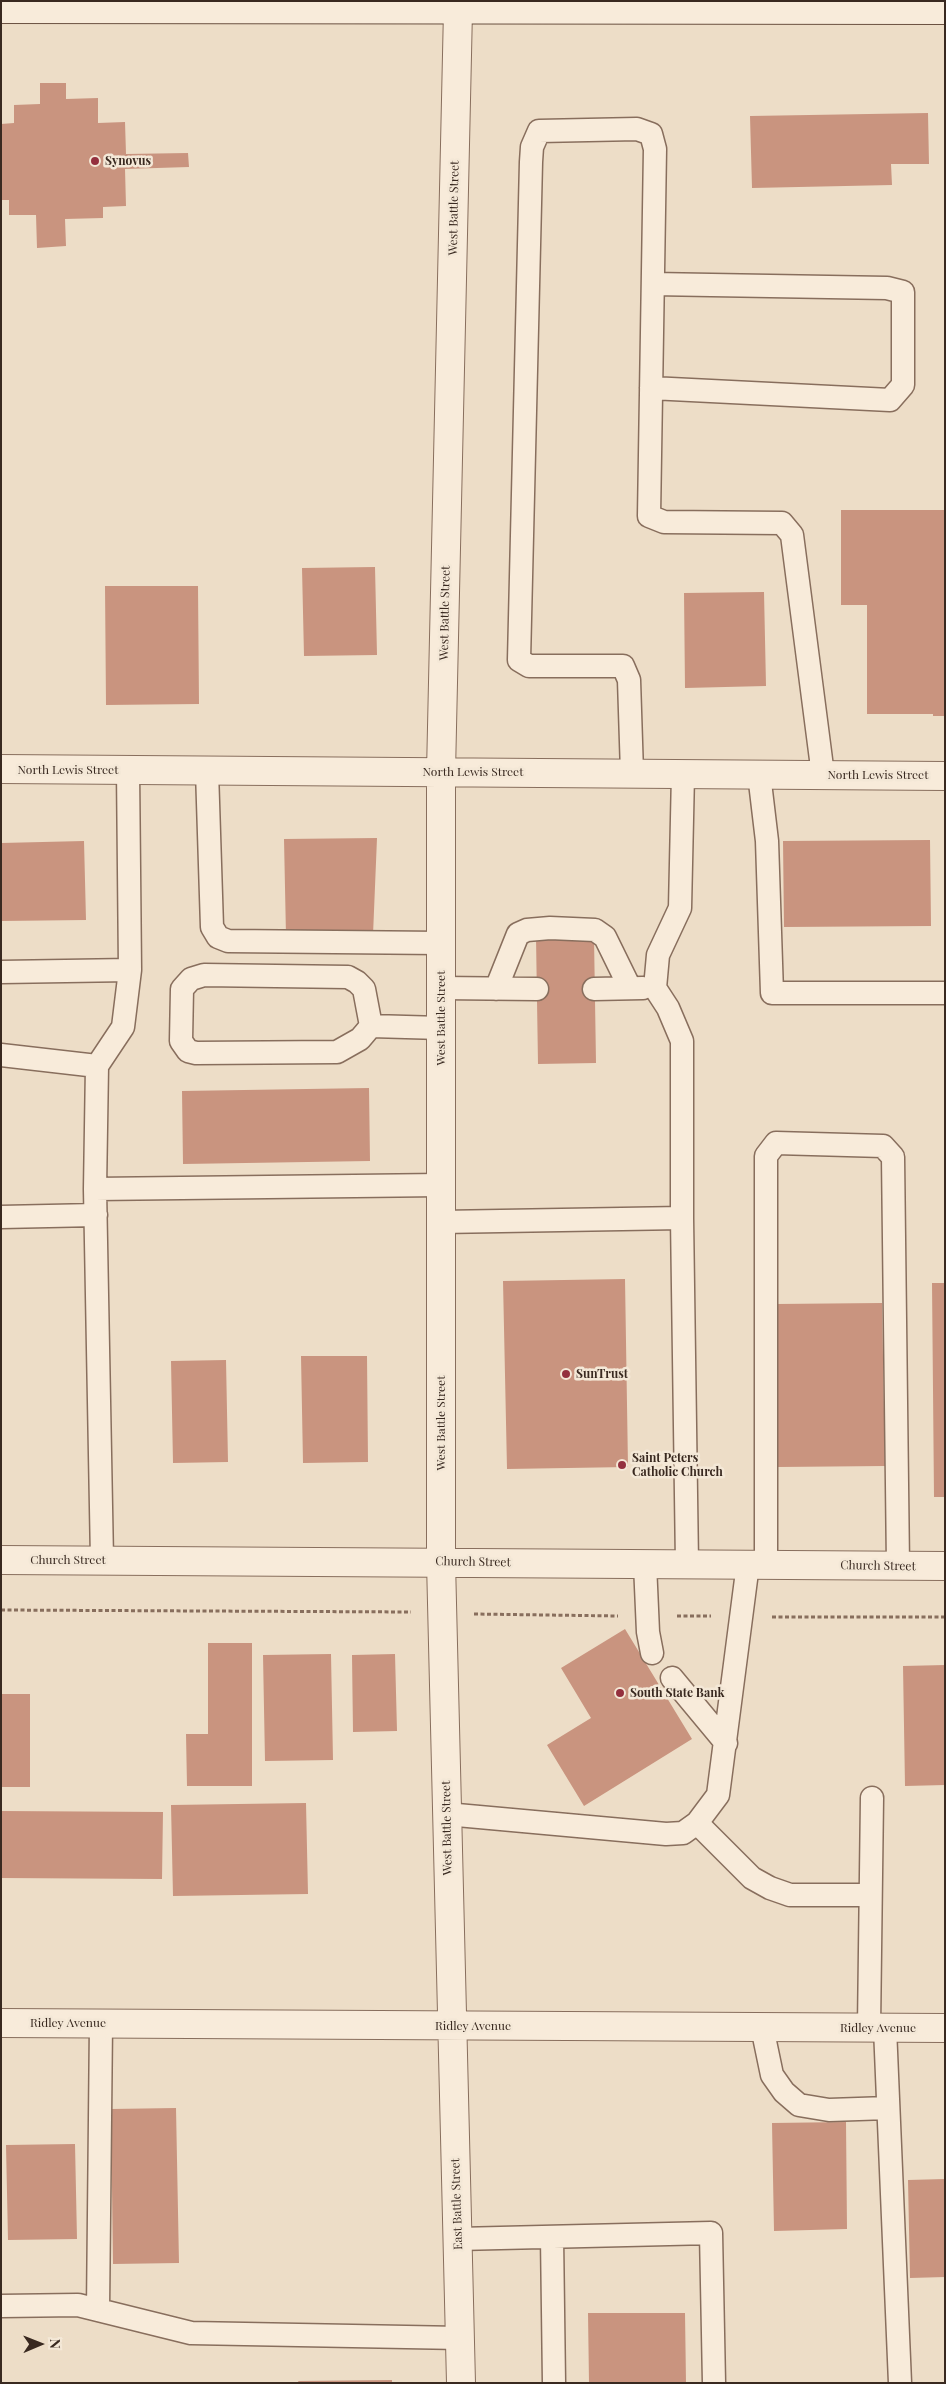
<!DOCTYPE html>
<html>
<head>
<meta charset="utf-8">
<style>
  body { margin:0 }
  #map { position:relative; width:946px; height:2384px; overflow:hidden; background:#edddc7; font-family:"Playfair Display",serif }
  canvas { display:block }
  .frame { position:absolute; inset:0; border:2px solid #392920; pointer-events:none }
  .north { position:absolute; left:15px; top:2319px; width:50px; height:50px; -webkit-text-stroke:4px #f4e8d7; paint-order:stroke; rotate:89deg; font-size:14px; font-weight:700; line-height:20px; text-align:center; color:#392920 }
  .north::after { content:''; display:block; margin:auto; width:18px; height:22px; background:#392920; clip-path:polygon(50% 0,100% 100%,50% 72%,0 100%) }
</style>
</head>
<body>
<div id="map">
<canvas width="946" height="2384"></canvas>
<div class="frame"></div>
<div class="north">N</div>
</div>
<script>
const g = document.querySelector('canvas').getContext('2d');
g.lineJoin = 'round';
function paint(path, color) { g.fillStyle = color; g.fill(path, 'evenodd'); }
const shape = rows => new Path2D(rows.map(r => 'M' + r).join(''));
function stroke(path, color, width, dash) { g.strokeStyle = color; g.lineWidth = width; g.lineCap = dash ? 'butt' : 'round'; g.setLineDash(dash || []); g.stroke(path); }
function drawText(font, color, halo, rows, align = 'center') {
  g.font = font + ' "Playfair Display",serif'; g.lineWidth = 5; g.setLineDash([]); g.textBaseline = 'middle'; g.strokeStyle = halo; g.fillStyle = color; for (const [text, x, y, turn = 0] of rows) {
    g.save(); g.translate(x, y); g.rotate((+turn || 0) * Math.PI / 180); g.textAlign = isNaN(turn) ? turn : align; if (halo) g.strokeText(text, 0, 0); g.fillText(text, 0, 0); g.restore();
  }
}
paint(shape([
  [40,83,66,83,66,99,98,98,98,123,125,122,126,154,188,153,189,167,125,169,126,206,103,207,103,218,65,219,66,246,37,248,36,215,9,215,9,200,1,200,1,124,14,123,14,105,40,104],
  [928,113,929,164,891,164,892,185,752,188,750,116],
  [841,510,945,510,945,716,933,716,933,714,867,714,867,605,841,605],
  [375,567,377,655,304,656,302,568],
  [105,586,198,586,199,704,106,705],
  [764,592,766,686,685,688,684,593],
  [377,838,373,935,286,936,284,839],
  [930,840,931,926,784,927,783,841],
  [84,841,86,920,1,921,1,843],
  [536,937,594,937,596,1063,538,1064],
  [369,1088,370,1161,183,1164,182,1091],
  [625,1279,628,1467,507,1469,503,1281],
  [932,1283,945,1283,945,1497,934,1497],
  [882,1303,885,1466,778,1467,776,1304],
  [301,1356,367,1356,368,1462,303,1463],
  [226,1360,228,1462,173,1463,171,1361],
  [625,1629,692,1739,584,1806,547,1745,591,1718,561,1668],
  [208,1643,252,1643,252,1786,187,1786,186,1734,208,1734],
  [331,1654,333,1760,265,1761,263,1655],
  [395,1654,397,1731,353,1732,352,1655],
  [945,1665,945,1785,905,1786,903,1666],
  [1,1694,30,1694,30,1787,1,1787],
  [306,1803,308,1894,173,1896,171,1805],
  [1,1811,163,1812,162,1879,1,1878],
  [176,2108,179,2263,113,2264,111,2109],
  [846,2122,847,2229,774,2231,772,2123],
  [75,2144,77,2239,8,2240,6,2145],
  [945,2179,945,2277,910,2278,908,2180],
  [588,2313,685,2313,686,2383,589,2383],
  [392,2380,392,2383,299,2383,298,2381]
]), '#c9947f');
const service = shape([
  [651,388,890,400,903,385,903,292,887,288,653,284],
  [207,771,212,927,218,937,228,941,441,943],
  [632,773,629,680,623,666,529,666,519,660,531,162,532,147,539,131,637,129,651,134,655,149,649,516,664,522,782,523,792,535,823,775],
  [759,774,767,841,772,993,945,993],
  [1,972,130,970,128,770],
  [441,988,537,989],
  [496,989,518,934,527,930,550,928,595,930,605,937,630,988],
  [594,989,643,988],
  [371,1026,364,989,357,982,348,977,204,975,191,979,182,989,181,1041,188,1051,196,1053,337,1052,360,1039,371,1026,441,1028],
  [1,1055,97,1066,95,1189],
  [97,1066,123,1027,130,970],
  [1,1217,96,1215],
  [682,1218,682,1041,668,1008,655,988,658,955,680,908,683,774],
  [441,1222,682,1218,687,1564],
  [102,1560,95,1189,441,1185],
  [645,1564,648,1632,652,1653],
  [766,1565,766,1156,776,1143,883,1146,893,1157,898,1566],
  [672,1678,726,1743],
  [446,1814,666,1834,683,1833,697,1823,718,1795,748,1564],
  [697,1823,752,1878,770,1888,790,1895,870,1895],
  [762,2027,772,2075,784,2092,799,2105,829,2110,888,2108],
  [869,2027,872,1798],
  [885,2028,900,2383],
  [552,2237,554,2383],
  [458,2239,711,2233,714,2383],
  [1,2306,78,2305,191,2333,460,2338],
  [98,2310,101,2023]
]);
const minor = shape([
  [458,10,441,772,441,1562,461,2383],
  [1,769,945,776],
  [1,1560,945,1566],
  [1,2023,945,2028]
]);
const secondary = shape([
  [1,9,945,10]
]);
stroke(service, '#886e5d', 25);
stroke(minor, '#886e5d', 30);
stroke(secondary, '#6a5040', 30);
stroke(shape([
  [1,1610,411,1612],
  [474,1614,618,1616],
  [677,1616,711,1616],
  [772,1617,945,1617]
]), '#886e5d', 3, [4, 2.5]);
stroke(service, '#f8ebda', 22);
stroke(minor, '#f8ebda', 28);
stroke(secondary, '#f8ebda', 28);
for (const [x, y, r, color] of [
  [95,161,5,"#94303e"],
  [566,1374,5,"#94303e"],
  [622,1465,5,"#94303e"],
  [620,1693,5,"#94303e"]
]) { const dot = new Path2D(); dot.arc(x, y, r, 0, 2 * Math.PI); g.fillStyle = color; g.fill(dot); stroke(dot, '#f4e8d7', 2); }
drawText('bold 12px', '#392920', '#f4e8d7', [
  ["Synovus",105,161],
  ["SunTrust",576,1374],
  ["Saint Peters",632,1458],
  ["Catholic Church",632,1472],
  ["South State Bank",630,1693]
], 'left');
drawText('12px', '#392920', '#f4e8d7', [
  ["West Battle Street",454,208,-89],
  ["West Battle Street",445,613,-89],
  ["North Lewis Street",68,770],
  ["North Lewis Street",473,772],
  ["North Lewis Street",878,775],
  ["West Battle Street",441,1018,-90],
  ["West Battle Street",441,1423,-90],
  ["Church Street",68,1560],
  ["Church Street",473,1562,1],
  ["Church Street",878,1566,1],
  ["West Battle Street",447,1828,-91],
  ["Ridley Avenue",68,2023],
  ["Ridley Avenue",473,2026],
  ["Ridley Avenue",878,2028],
  ["East Battle Street",457,2204,-92]
]);
</script>
</body>
</html>
